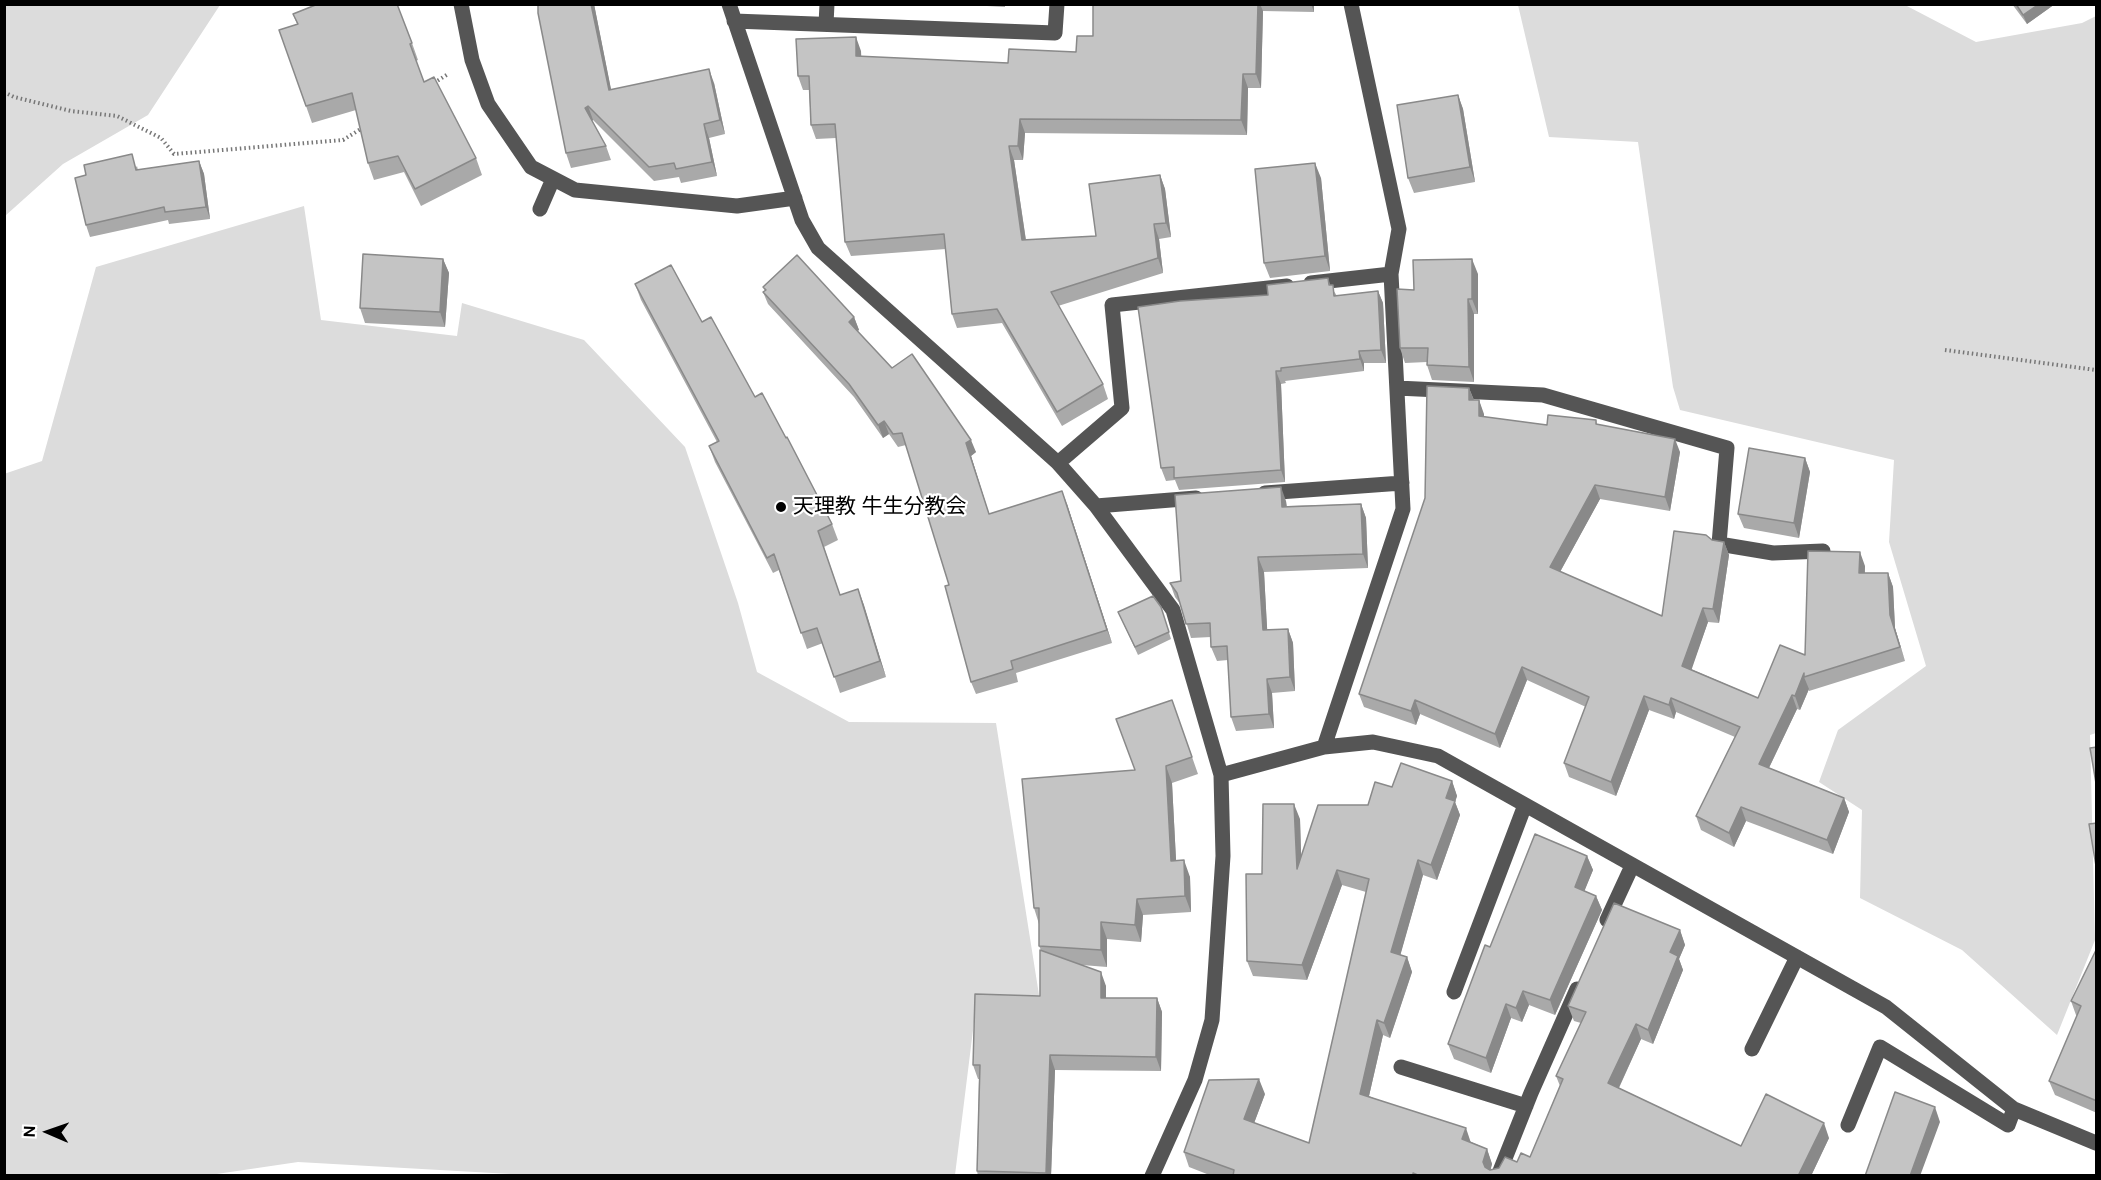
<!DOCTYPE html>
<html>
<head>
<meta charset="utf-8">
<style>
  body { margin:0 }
  #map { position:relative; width:2101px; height:1180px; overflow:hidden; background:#fff; font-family:"DM Sans",sans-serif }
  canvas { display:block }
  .frame { position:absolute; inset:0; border:6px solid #000; pointer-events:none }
  .north { position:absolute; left:18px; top:1102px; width:60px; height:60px; -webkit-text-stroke:4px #fff; paint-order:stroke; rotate:272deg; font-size:16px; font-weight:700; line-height:24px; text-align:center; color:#000 }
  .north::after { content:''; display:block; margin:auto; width:21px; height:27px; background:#000; clip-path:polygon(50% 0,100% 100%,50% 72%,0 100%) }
</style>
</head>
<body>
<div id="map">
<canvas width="2101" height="1180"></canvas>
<div class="frame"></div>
<div class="north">N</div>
</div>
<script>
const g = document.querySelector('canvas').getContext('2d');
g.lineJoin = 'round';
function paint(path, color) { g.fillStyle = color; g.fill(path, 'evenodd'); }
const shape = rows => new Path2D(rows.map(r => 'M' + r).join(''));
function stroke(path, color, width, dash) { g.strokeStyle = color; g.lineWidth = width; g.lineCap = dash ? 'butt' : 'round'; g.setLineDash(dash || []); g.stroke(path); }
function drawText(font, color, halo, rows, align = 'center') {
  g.font = font + ' "DM Sans","Noto Sans JP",sans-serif'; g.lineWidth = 4.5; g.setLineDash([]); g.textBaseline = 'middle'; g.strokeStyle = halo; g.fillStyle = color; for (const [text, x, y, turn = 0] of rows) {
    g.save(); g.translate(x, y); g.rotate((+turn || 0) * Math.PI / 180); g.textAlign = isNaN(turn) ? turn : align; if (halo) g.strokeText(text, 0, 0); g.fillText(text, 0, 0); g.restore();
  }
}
paint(shape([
  [5,4,220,4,220,5,148,115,63,164,5,216],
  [1518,5,1905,5,1976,42,2082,23,2096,16,2096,733,2090,735,2095,940,2057,1035,1962,950,1860,898,1862,810,1819,782,1838,730,1926,666,1889,542,1894,460,1680,410,1673,387,1638,142,1549,137],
  [304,206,321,320,457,336,462,303,584,340,685,447,738,603,757,672,849,722,996,723,1039,995,977,998,955,1175,546,1176,298,1162,210,1175,5,1175,4,474,42,461,96,267]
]), '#dcdcdc');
stroke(shape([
  [434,83,448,74],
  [4,92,14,97,71,111,117,116,161,138,174,154,343,140,364,127],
  [1945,350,2096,370]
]), '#777', 4, [1.5, 3]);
stroke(shape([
  [461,4,472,60,488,104,531,167,575,190,737,206,795,198],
  [729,4,802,220,818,248,1058,463,1096,506,1173,610,1221,775,1223,856,1212,1020,1195,1080,1152,1176],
  [734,21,1055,33,1057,4],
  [826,24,827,4],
  [540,209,553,179],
  [1311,283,1391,274],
  [1397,388,1543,395,1727,448,1719,544,1773,553,1823,551],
  [1058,463,1122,408,1112,305,1287,286],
  [1265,493,1402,483],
  [1096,506,1196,498],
  [1324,747,1373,742,1438,756,1886,1007,2014,1109,2096,1143],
  [1221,775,1324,747,1403,509,1391,274,1399,229,1351,4],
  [1607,920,1632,866],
  [1454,992,1525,805],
  [1752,1049,1797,957],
  [1401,1067,1526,1106],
  [1848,1125,1880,1047,2008,1125,2014,1109],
  [1498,1176,1531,1093,1577,989]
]), '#555', 15);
paint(shape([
  [538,4,594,4,611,90,714,83,725,134,709,138,717,176,681,183,679,177,654,181,593,120,592,121,606,146,611,160,571,168,566,153],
  [951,4,1005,4,1005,7],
  [1093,4,1314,4,1314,12,1263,11,1261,88,1248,88,1247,135,1025,133,1023,160,1014,160,1026,240,1096,236,1160,175,1165,189,1171,237,1159,239,1163,273,1058,306,1103,384,1108,399,1062,426,1002,323,957,328,952,314,946,249,851,256,845,242,836,138,816,139,811,125,809,90,803,90,798,76,861,51,861,57,1008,63,1076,52,1093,36],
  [2012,4,2055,4,2027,24],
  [293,14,412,43,418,60,416,61,424,82,476,158,482,175,421,206,404,172,374,180,368,163,356,110,312,123,306,106,297,24],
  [1458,95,1463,109,1475,182,1414,193,1408,178],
  [199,161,204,174,210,219,169,224,168,220,90,237,86,225,137,166,138,170],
  [1321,178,1330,271,1270,278,1264,263],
  [443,259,449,273,445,327,365,323,360,308],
  [1478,274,1478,314,1474,314,1474,382,1432,380,1427,365,1427,362,1405,363,1400,348,1414,290],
  [1328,278,1330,285,1337,296,1378,291,1383,303,1386,363,1364,363,1364,371,1285,381,1286,383,1281,384,1285,482,1179,490,1175,480,1166,481,1161,468,1268,295],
  [635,284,702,322,755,397,832,524,838,540,824,547,840,595,858,589,886,677,840,693,823,643,807,649,779,570,773,573,715,462,709,446,717,442,641,300],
  [763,287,854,317,859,330,857,331,892,368,976,452,971,456,989,514,1067,504,1112,643,1016,673,1018,682,976,694,971,682,949,585,906,445,898,447,889,434,883,438,854,397,768,304,763,292,765,291],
  [1469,388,1474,400,1479,400,1484,417,1547,425,1596,420,1597,424,1680,452,1670,511,1600,499,1560,572,1662,616,1712,540,1724,542,1729,555,1719,623,1708,622,1691,669,1758,698,1805,655,1865,566,1865,573,1888,573,1893,587,1895,628,1905,661,1809,691,1809,689,1800,710,1797,709,1769,768,1844,798,1849,812,1833,854,1746,821,1734,847,1701,830,1696,816,1735,737,1676,712,1674,719,1649,710,1616,796,1569,777,1564,763,1586,707,1527,680,1500,748,1420,714,1416,725,1364,707,1359,694],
  [1805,458,1810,472,1799,538,1744,528,1738,514],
  [1286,501,1287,506,1361,504,1366,518,1368,568,1264,572,1267,630,1288,629,1293,643,1295,691,1272,693,1274,728,1236,731,1231,717,1228,660,1217,661,1211,647,1211,637,1191,638,1181,605,1175,597,1170,583,1181,581],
  [1161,607,1171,639,1138,655,1118,612],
  [1172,700,1198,774,1172,783,1176,861,1190,877,1191,912,1143,915,1141,942,1107,939,1107,967,1082,965,1106,986,1106,998,1157,998,1162,1012,1161,1071,1055,1070,1051,1176,978,1176,977,1171,979,1079,978,1079,973,1065,1040,996,1041,950,1039,946,1039,924,1034,908,1135,770],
  [1452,781,1457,796,1455,802,1460,815,1437,880,1423,875,1400,955,1407,957,1412,972,1390,1038,1383,1035,1369,1096,1487,1149,1492,1164,1490,1170,1499,1168,1530,1157,1560,1086,1556,1076,1581,1023,1574,1021,1568,1006,1680,930,1685,945,1679,959,1683,970,1653,1044,1641,1039,1619,1088,1741,1146,1829,1138,1811,1176,1212,1176,1189,1167,1184,1152,1265,1094,1254,1123,1309,1143,1366,892,1342,885,1307,980,1253,976,1247,961,1262,874,1300,819,1301,856,1392,787],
  [1587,856,1593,870,1584,891,1596,896,1602,910,1555,1015,1529,1005,1522,1022,1511,1018,1491,1073,1454,1059,1448,1044,1490,947],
  [2097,948,2097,1113,2055,1095,2049,1081,2077,1016,2076,1015,2071,1001]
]), '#a9a9a9');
paint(shape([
  [591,4,594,4,614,104,609,90],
  [1258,4,1260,4,1263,11,1261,88,1256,74],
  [1311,4,1314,4,1314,12],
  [2039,4,2055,4,2027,24,2023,15],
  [856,37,861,51,862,71,856,56],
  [709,69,714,83,725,134,720,120],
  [1243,74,1248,88,1247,135,1241,120],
  [1458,95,1463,109,1475,182,1470,167],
  [588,106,593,120,590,122,585,108],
  [1020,119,1025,133,1023,160,1018,146],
  [704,124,709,138,717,176,712,162],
  [1009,146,1014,160,1028,255,1022,240],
  [199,161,204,174,210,219,206,207],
  [1315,163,1321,178,1330,271,1325,256],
  [1160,175,1165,189,1171,237,1166,223],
  [1154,224,1159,239,1163,273,1158,258],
  [443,259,449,273,445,327,440,312],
  [1472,259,1478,274,1478,314,1472,299],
  [1378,291,1383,303,1386,363,1381,350],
  [1468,299,1474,314,1474,382,1469,367],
  [854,317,859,330,854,334,849,322],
  [1359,351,1364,363,1364,371,1360,359],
  [1276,371,1281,384,1285,482,1281,470],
  [1469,388,1474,401,1469,400],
  [1479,400,1484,414,1484,430,1479,416],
  [884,421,889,434,883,438,878,425],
  [1675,439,1680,452,1670,511,1665,497],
  [971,440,976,452,971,456,993,527,966,443],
  [1805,458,1810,472,1799,538,1794,523],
  [1595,485,1600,499,1555,581,1550,567],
  [1281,487,1286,501,1287,521,1282,507],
  [1062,491,1067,504,1112,643,1107,630],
  [1361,504,1366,518,1368,568,1363,554],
  [1724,542,1729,555,1719,623,1713,609],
  [1860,552,1865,566,1864,587,1859,573],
  [1258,557,1264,572,1268,644,1263,630],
  [1888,573,1893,587,1895,628,1905,661,1890,615],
  [858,589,864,605,886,677,880,661],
  [1703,608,1708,622,1688,680,1682,666],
  [1288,629,1293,643,1295,691,1290,677],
  [1522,667,1527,680,1500,748,1495,734],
  [1804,673,1804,677,1809,689,1800,710,1795,696],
  [1267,679,1272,693,1274,728,1269,714],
  [1792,695,1797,709,1764,778,1759,764],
  [1644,696,1649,710,1616,796,1611,782],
  [1671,698,1676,712,1674,719,1669,705],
  [1415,700,1420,714,1416,725,1411,711],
  [1166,766,1172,783,1177,878,1171,861],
  [1452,781,1457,796,1455,802,1460,815,1437,880,1431,865,1446,798],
  [1844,798,1849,812,1833,854,1827,840],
  [1294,804,1300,819,1302,884,1297,869],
  [1741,807,1746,821,1734,847,1729,833],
  [1587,856,1593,870,1580,902,1575,887],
  [1184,860,1190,877,1191,912,1185,896],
  [1418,860,1423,875,1397,967,1391,952],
  [1337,870,1342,885,1307,980,1302,965],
  [1596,896,1602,910,1555,1015,1550,1000],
  [1137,899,1143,915,1141,942,1135,925],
  [1101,922,1107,939,1107,967,1101,950],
  [1680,930,1685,945,1679,959,1683,970,1653,1044,1648,1030,1670,952],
  [1407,957,1412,972,1390,1038,1384,1023],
  [1101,972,1106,986,1106,1012,1101,998],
  [1523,991,1529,1005,1522,1022,1516,1008],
  [1157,998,1162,1012,1161,1071,1156,1057],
  [1506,1004,1511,1018,1491,1073,1486,1058],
  [1377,1020,1383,1035,1366,1109,1360,1094],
  [1636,1024,1641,1039,1614,1098,1608,1083],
  [1050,1055,1055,1070,1051,1176,1047,1176,1046,1173],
  [1259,1079,1265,1094,1250,1134,1244,1119],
  [1935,1107,1940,1122,1920,1176,1910,1176],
  [1824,1123,1829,1138,1811,1176,1798,1176],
  [1466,1128,1471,1143,1462,1139],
  [1487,1149,1492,1164,1489,1176,1483,1162]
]), '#898989');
const building = shape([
  [318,4,397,4,412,43,410,44,424,82,434,77,476,158,415,189,398,156,368,163,352,93,306,106,279,30,298,24,293,14,318,4],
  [538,4,591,4,609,90,709,69,720,120,704,124,712,162,676,169,674,163,649,167,588,106,585,108,606,146,566,153,538,13,538,4],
  [1093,4,1258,4,1256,74,1243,74,1241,120,1020,119,1018,146,1009,146,1022,240,1096,236,1089,184,1160,175,1166,223,1154,224,1158,258,1051,292,1103,384,1057,412,997,309,952,314,944,234,845,242,835,124,811,125,809,76,798,76,796,39,856,37,856,56,1008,63,1009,49,1076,52,1077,36,1093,36,1093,4],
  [2016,4,2039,4,2023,15,2016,4],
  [1458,95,1470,167,1408,178,1397,105,1458,95],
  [132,154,136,170,199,161,206,207,165,212,164,207,86,225,75,178,86,175,84,165,132,154],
  [1315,163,1325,256,1264,263,1255,169,1315,163],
  [363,254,443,259,440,312,360,308,363,254],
  [797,255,854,317,849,322,892,368,912,354,971,440,966,443,989,514,1062,491,1107,630,1011,661,1013,669,971,682,945,586,949,585,902,433,893,434,884,421,878,425,849,384,763,292,766,290,763,287,797,255],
  [1472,259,1472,299,1468,299,1469,367,1427,365,1428,348,1400,348,1397,289,1414,290,1413,260,1472,259],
  [671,265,702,322,711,317,755,397,762,393,786,438,787,437,832,524,818,531,840,595,858,589,880,661,834,677,817,628,801,633,774,554,767,558,709,446,719,441,635,284,671,265],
  [1328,278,1329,285,1333,285,1334,296,1378,291,1381,350,1359,351,1360,359,1281,368,1281,371,1276,371,1281,470,1174,478,1174,467,1161,468,1138,307,1180,301,1268,295,1267,285,1328,278],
  [1427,386,1469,388,1469,400,1479,400,1479,416,1547,425,1548,415,1596,420,1596,424,1675,439,1665,497,1595,485,1550,567,1662,616,1674,531,1706,535,1712,540,1724,542,1713,609,1703,608,1682,666,1758,698,1780,645,1805,655,1808,551,1860,552,1859,573,1888,573,1890,615,1900,647,1804,677,1804,673,1795,696,1792,695,1759,764,1844,798,1827,840,1741,807,1729,833,1696,816,1740,727,1671,698,1669,705,1644,696,1611,782,1564,763,1589,697,1522,667,1495,734,1415,700,1411,711,1359,694,1425,498,1427,386],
  [1749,448,1805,458,1794,523,1738,514,1749,448],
  [1281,487,1282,507,1361,504,1363,554,1258,557,1263,630,1288,629,1290,677,1267,679,1269,714,1231,717,1227,646,1211,647,1210,623,1186,624,1177,593,1170,583,1181,581,1175,495,1281,487],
  [1153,596,1161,607,1169,632,1135,647,1118,612,1153,596],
  [1172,700,1192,757,1166,766,1171,861,1184,860,1185,896,1137,899,1135,925,1101,922,1101,950,1039,946,1039,908,1034,908,1022,779,1135,770,1116,719,1172,700],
  [2097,747,2097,789,2090,748,2097,747],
  [1401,763,1452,781,1446,798,1455,801,1431,865,1418,860,1391,952,1407,957,1384,1023,1377,1020,1360,1094,1466,1128,1462,1139,1487,1149,1483,1162,1485,1167,1490,1170,1499,1168,1505,1157,1517,1162,1521,1153,1530,1157,1563,1079,1556,1076,1586,1012,1568,1006,1614,903,1680,930,1670,952,1678,956,1648,1030,1636,1024,1608,1083,1741,1146,1766,1094,1824,1123,1798,1176,1420,1176,1413,1173,1413,1176,1233,1176,1234,1170,1184,1152,1209,1080,1259,1079,1244,1119,1309,1143,1369,879,1337,870,1302,965,1247,961,1246,874,1262,874,1263,804,1294,804,1297,869,1318,805,1368,805,1375,782,1392,787,1401,763],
  [2097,823,2097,872,2089,824,2097,823],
  [1535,834,1587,856,1575,887,1596,896,1550,1000,1523,991,1516,1008,1506,1004,1486,1058,1448,1044,1485,945,1490,947,1535,834],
  [2097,948,2097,1101,2049,1081,2081,1006,2071,1001,2097,948],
  [1040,950,1101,972,1101,998,1157,998,1156,1057,1050,1055,1046,1173,977,1171,980,1065,973,1065,975,994,1040,996,1040,950],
  [1895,1092,1935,1107,1910,1176,1865,1176,1895,1092]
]);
paint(building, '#c4c4c4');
stroke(building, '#898989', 1.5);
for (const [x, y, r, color] of [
  [781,507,6,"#000"]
]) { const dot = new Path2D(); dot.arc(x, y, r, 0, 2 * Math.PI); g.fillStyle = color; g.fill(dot); stroke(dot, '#fff', 2); }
drawText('21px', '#000', '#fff', [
  ["天理教 牛生分教会",793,507]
], 'left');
</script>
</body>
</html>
